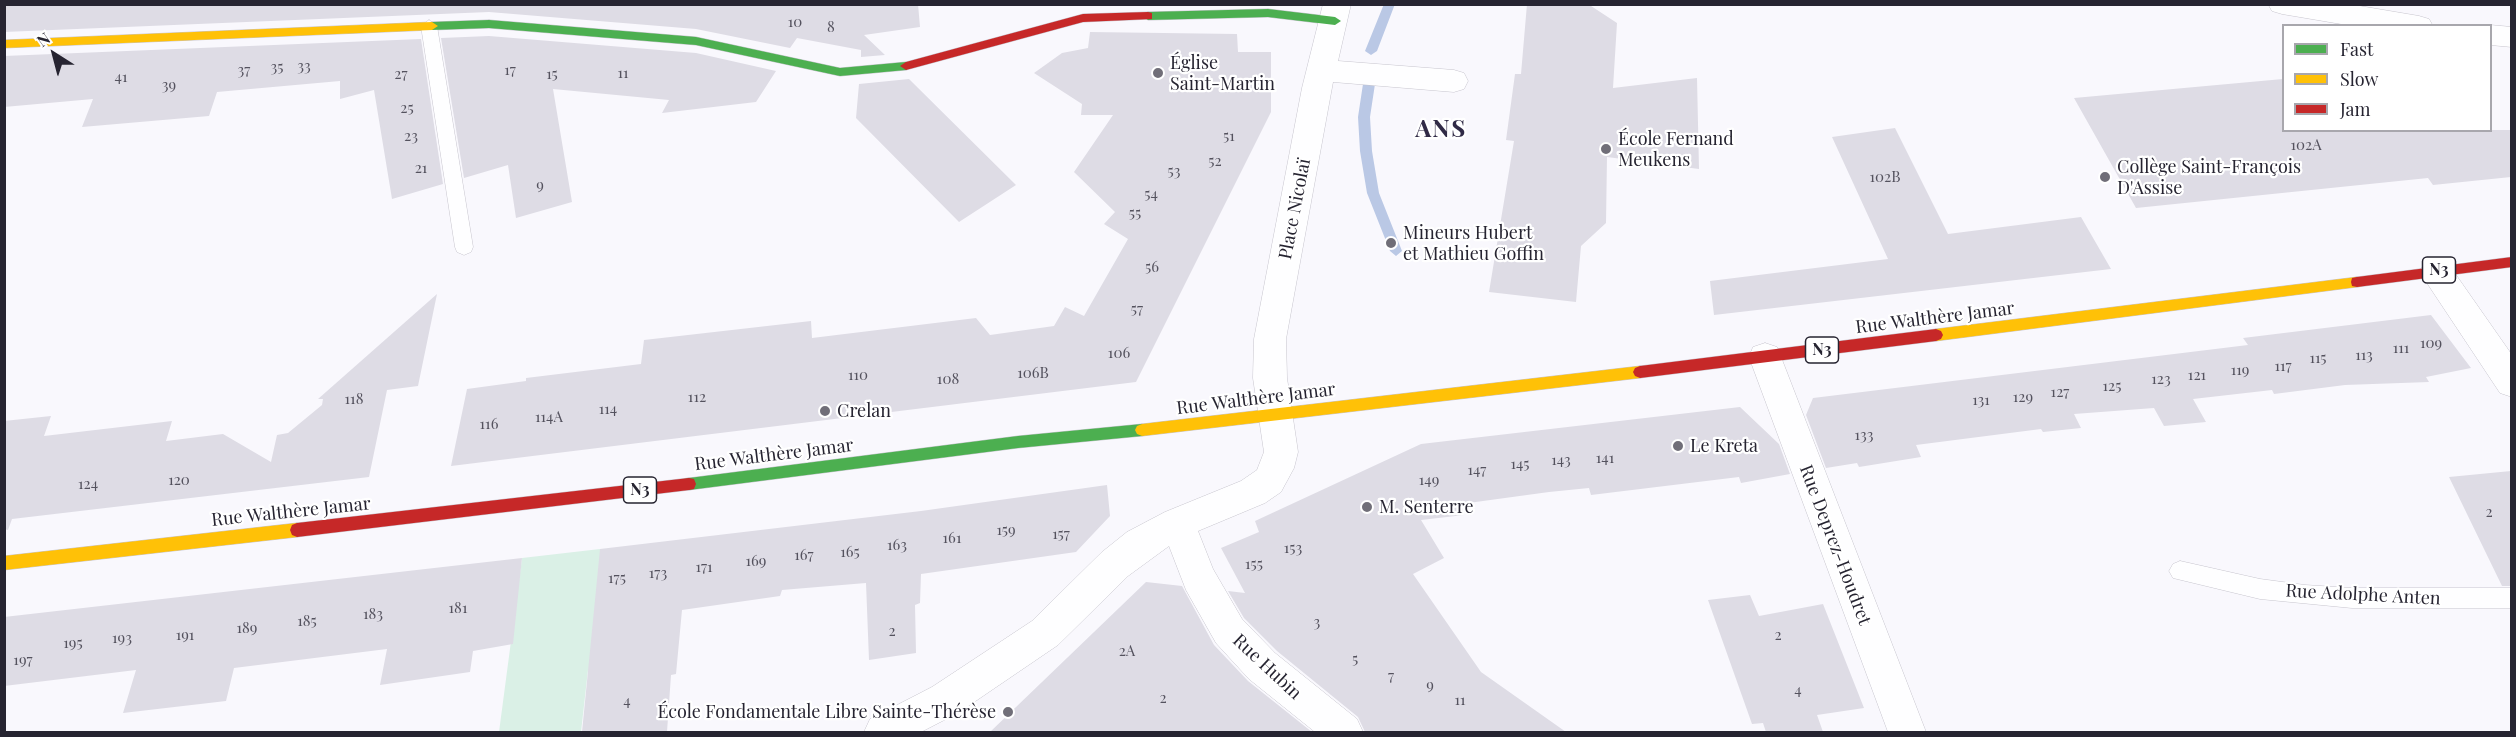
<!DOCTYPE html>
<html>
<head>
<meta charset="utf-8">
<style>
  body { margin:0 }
  #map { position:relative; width:2516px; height:737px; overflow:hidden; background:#f9f8fd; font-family:"Playfair Display",serif }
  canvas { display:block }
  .frame { position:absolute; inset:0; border:6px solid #262431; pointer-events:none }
  .legend { position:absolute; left:2282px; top:24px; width:210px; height:108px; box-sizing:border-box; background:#fff; border:2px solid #a8a7ad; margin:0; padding:8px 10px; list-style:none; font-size:18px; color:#262431 }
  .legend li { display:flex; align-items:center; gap:12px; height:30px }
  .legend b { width:30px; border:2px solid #a8a7ad }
  .north { position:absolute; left:24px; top:24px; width:60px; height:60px; -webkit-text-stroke:4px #fff; paint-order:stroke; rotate:324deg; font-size:16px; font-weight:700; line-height:24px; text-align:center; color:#262431 }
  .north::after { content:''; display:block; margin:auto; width:21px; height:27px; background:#262431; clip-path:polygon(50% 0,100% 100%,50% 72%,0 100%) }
</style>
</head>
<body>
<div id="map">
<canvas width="2516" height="737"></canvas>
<div class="frame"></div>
<ul class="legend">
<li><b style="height:8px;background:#4caf50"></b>Fast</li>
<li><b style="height:8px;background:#ffc107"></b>Slow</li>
<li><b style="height:8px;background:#c62828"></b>Jam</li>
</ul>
<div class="north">N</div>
</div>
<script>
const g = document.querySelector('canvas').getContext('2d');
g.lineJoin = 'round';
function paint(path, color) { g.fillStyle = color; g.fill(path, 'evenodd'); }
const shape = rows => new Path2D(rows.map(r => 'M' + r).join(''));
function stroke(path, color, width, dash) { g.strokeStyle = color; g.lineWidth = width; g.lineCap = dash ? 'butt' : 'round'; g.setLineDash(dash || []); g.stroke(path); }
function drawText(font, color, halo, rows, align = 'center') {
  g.font = font + ' "Playfair Display",serif'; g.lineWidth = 4.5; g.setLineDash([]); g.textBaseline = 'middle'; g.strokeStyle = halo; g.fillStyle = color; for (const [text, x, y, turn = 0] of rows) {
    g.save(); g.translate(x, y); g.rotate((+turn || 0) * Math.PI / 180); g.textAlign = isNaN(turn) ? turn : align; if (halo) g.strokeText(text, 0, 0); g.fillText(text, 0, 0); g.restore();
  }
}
paint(shape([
  [600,549,625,662,588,670,581,732,499,732,522,558]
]), '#daf0e6');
paint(shape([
  [1384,4,1395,4,1377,51,1371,55,1365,51,1384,4],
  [1369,80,1375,84,1370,117,1372,151,1379,193,1402,251,1396,256,1390,251,1367,193,1360,151,1358,117,1363,84,1369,80]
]), '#bac8e5');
paint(shape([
  [4,4,918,4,920,27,864,35,885,55,861,57,861,50,797,38,790,48,696,29,489,12,4,32],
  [1527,4,1588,4,1617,23,1613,88,1697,78,1699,169,1607,157,1606,223,1581,246,1576,302,1489,292,1514,141,1506,140,1515,74,1521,74],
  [1090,32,1237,34,1238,52,1271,52,1271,112,1136,382,451,466,467,389,526,381,526,378,641,364,644,340,811,321,812,338,976,318,990,335,1054,326,1065,307,1084,316,1128,239,1104,224,1115,212,1074,172,1113,115,1081,115,1082,104,1034,73,1062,53,1088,48],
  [489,36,696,53,776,71,756,102,662,113,669,100,553,89,572,202,516,218,508,165,464,178,441,38],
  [421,39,443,184,392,199,374,90,340,99,340,81,217,92,209,116,82,127,93,99,4,107,4,56],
  [909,79,1016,185,959,222,856,118,859,84],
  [2283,79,2283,130,2511,130,2511,177,2433,185,2428,178,2136,208,2074,98],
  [1895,128,1948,234,2081,217,2111,269,1714,315,1710,281,1888,259,1832,137],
  [437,294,418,386,387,390,369,477,12,519,8,530,4,529,4,421,51,416,44,436,172,421,166,441,223,434,271,462,277,435,288,433,322,405,323,399,318,399],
  [2431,315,2471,368,2426,377,2429,382,2345,385,2274,394,2272,390,2193,399,2206,422,2164,426,2154,408,2074,414,2081,428,2043,432,2041,429,1916,445,1921,457,1859,467,1857,463,1826,468,1806,415,1813,398,2248,345,2243,338],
  [1740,407,1779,444,1790,474,1741,483,1739,477,1591,495,1589,488,1549,492,1461,504,1464,515,1421,520,1444,558,1413,574,1481,672,1566,732,1365,732,1358,717,1277,651,1244,618,1228,591,1245,593,1221,548,1259,532,1255,521,1421,444],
  [2511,471,2511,586,2502,586,2449,477],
  [1107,485,1110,516,1076,552,921,574,920,603,915,605,916,653,869,660,866,583,782,590,780,596,682,610,676,674,671,675,667,732,582,732,600,549,921,511],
  [522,558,513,644,473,651,470,672,380,685,387,649,234,668,226,701,123,713,136,670,4,686,4,617],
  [1146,582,1182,586,1214,645,1248,681,1312,732,990,732],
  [1750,595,1759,616,1823,604,1864,708,1817,715,1823,732,1766,732,1763,723,1752,724,1708,600]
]), '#dedce5');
const lane = shape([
  [429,20,437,26,473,247,471,252,464,255,457,252,455,247,421,26,429,20],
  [2180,561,2260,579,2305,585,2352,588,2512,588,2512,608,2352,608,2260,599,2173,578,2169,571,2173,564,2180,561]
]);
const street = shape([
  [1323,4,1351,4,1338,61,1454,70,1464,73,1468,81,1464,89,1454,92,1333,82,1286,339,1287,378,1298,452,1294,468,1281,492,1265,503,1198,531,1213,569,1242,619,1275,653,1357,719,1363,732,1315,732,1249,679,1216,643,1186,590,1169,546,1128,576,1058,645,958,713,921,732,864,732,870,719,932,687,1032,621,1102,552,1127,532,1165,512,1241,481,1257,470,1264,452,1253,378,1254,339,1302,88,1323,4],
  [2268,4,2348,4,2419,16,2429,19,2433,26,2353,26,2282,14,2272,11,2268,4],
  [2490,25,2512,27,2512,47,2490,45,2490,26,2487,26,2490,25],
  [2436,258,2447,262,2512,355,2512,397,2500,393,2425,280,2420,271,2425,262,2436,258],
  [1765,343,1777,347,1781,357,1926,732,1888,732,1749,357,1753,347,1765,343]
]);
const fast = shape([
  [1268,9,1335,17,1341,21,1335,25,1268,17,1148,20,1142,16,1148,12,1268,9],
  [489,20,696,37,840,68,906,62,912,66,906,70,840,76,696,45,489,28,432,30,426,26,432,22,489,20],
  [1142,424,1147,426,1149,430,1147,434,1142,436,1018,448,689,490,684,489,682,484,684,479,689,478,1018,436,1142,424]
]);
const slow = shape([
  [432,22,438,26,432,30,4,48,4,40,432,22],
  [2357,277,2362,278,2363,282,2362,286,2357,287,1936,341,1931,339,1929,335,1931,331,1936,329,2357,277],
  [1640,366,1645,368,1647,372,1645,376,1640,378,1142,436,1137,434,1135,430,1137,426,1142,424,1640,366],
  [297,523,302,525,304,530,302,535,297,537,4,570,4,556,297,523]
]);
const jam = shape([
  [1148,12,1152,13,1152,19,1083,22,906,70,900,66,906,62,1083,14,1148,12],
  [2512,257,2512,267,2357,287,2352,286,2351,282,2352,278,2357,277,2512,257],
  [1936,329,1941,331,1943,335,1941,339,1936,341,1640,378,1635,376,1633,372,1635,368,1640,366,1936,329],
  [689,478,694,479,696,484,694,489,689,490,297,537,292,535,290,530,292,525,297,523,689,478]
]);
stroke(lane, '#c7c5ce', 1);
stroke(street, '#c7c5ce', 1);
stroke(fast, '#c7c5ce', 1);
stroke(slow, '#c7c5ce', 1);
stroke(jam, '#c7c5ce', 1);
paint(lane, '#fefeff');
paint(street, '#fefeff');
paint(fast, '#4caf50');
paint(slow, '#ffc107');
paint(jam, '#c62828');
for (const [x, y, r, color] of [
  [1158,73,6,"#706e78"],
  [1606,149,6,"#706e78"],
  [2105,177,6,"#706e78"],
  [1391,243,6,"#706e78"],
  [825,411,6,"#706e78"],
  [1678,446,6,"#706e78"],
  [1367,507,6,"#706e78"],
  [1008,712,6,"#706e78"]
]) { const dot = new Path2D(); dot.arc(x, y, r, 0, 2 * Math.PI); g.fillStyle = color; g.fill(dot); stroke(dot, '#fff', 2); }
drawText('15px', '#54525e', null, [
  ["10",795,22],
  ["8",831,27],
  ["33",304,66],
  ["35",277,67],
  ["37",244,70],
  ["17",510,70],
  ["11",623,73],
  ["27",401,74],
  ["15",552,74],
  ["41",121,77],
  ["39",169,85],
  ["25",407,108],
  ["23",411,136],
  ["51",1229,136],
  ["102A",2306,145],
  ["52",1215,161],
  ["21",421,168],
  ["53",1174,171],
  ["102B",1885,177],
  ["9",540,185],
  ["54",1151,194],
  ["55",1135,213],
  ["56",1152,267],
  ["57",1137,309],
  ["109",2431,343],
  ["111",2401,348],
  ["106",1119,353],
  ["113",2364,355],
  ["115",2318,358],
  ["117",2283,366],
  ["119",2240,370],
  ["106B",1033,373],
  ["110",858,375],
  ["121",2197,375],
  ["108",948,379],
  ["123",2161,379],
  ["125",2112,386],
  ["127",2060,392],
  ["112",697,397],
  ["129",2023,397],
  ["118",354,399],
  ["131",1981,400],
  ["114",608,409],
  ["114A",549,417],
  ["116",489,424],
  ["133",1864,435],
  ["141",1605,458],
  ["143",1561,460],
  ["145",1520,464],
  ["147",1477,470],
  ["120",179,480],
  ["149",1429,480],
  ["124",88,484],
  ["2",2489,512],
  ["159",1006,530],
  ["157",1061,534],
  ["161",952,538],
  ["163",897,545],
  ["153",1293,548],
  ["165",850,552],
  ["167",804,555],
  ["169",756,561],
  ["155",1254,564],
  ["171",704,567],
  ["173",658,573],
  ["175",617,578],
  ["181",458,608],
  ["183",373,614],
  ["185",307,621],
  ["3",1317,622],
  ["189",247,628],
  ["2",892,631],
  ["191",185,635],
  ["2",1778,635],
  ["193",122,638],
  ["195",73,643],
  ["2A",1127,651],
  ["5",1355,659],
  ["197",23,660],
  ["7",1391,676],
  ["9",1430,685],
  ["4",1798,690],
  ["2",1163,698],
  ["11",1460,700],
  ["4",627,701]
]);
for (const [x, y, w] of [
  [2439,270,33],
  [1822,350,33],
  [640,490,33]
]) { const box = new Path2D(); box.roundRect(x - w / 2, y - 13, w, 26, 4.5); g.fillStyle = '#fff'; g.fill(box); stroke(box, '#262431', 1.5); }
drawText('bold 16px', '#262431', null, [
  ["N3",2439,270],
  ["N3",1822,350],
  ["N3",640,490]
]);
drawText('18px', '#262431', '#fff', [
  ["Église",1170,63],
  ["Saint-Martin",1170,84],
  ["École Fernand",1618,139],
  ["Meukens",1618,160],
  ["Collège Saint-François",2117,167],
  ["D'Assise",2117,188],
  ["Mineurs Hubert",1403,233],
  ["et Mathieu Goffin",1403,254],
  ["Crelan",837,411],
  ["Le Kreta",1690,446],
  ["M. Senterre",1379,507],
  ["École Fondamentale Libre Sainte-Thérèse",996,712,"right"]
], 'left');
drawText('18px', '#262431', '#fff', [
  ["Place Nicolaï",1295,209,-79],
  ["Rue Walthère Jamar",1935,318,-7],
  ["Rue Walthère Jamar",1256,399,-7],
  ["Rue Walthère Jamar",774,455,-7],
  ["Rue Walthère Jamar",291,512,-6],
  ["Rue Deprez-Houdret",1835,545,69],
  ["Rue Adolphe Anten",2363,595,3],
  ["Rue Hubin",1267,667,43]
]);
g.letterSpacing = '1.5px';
drawText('bold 24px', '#302a46', '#fff', [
  ["ANS",1441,130]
]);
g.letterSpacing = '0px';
</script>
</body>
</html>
